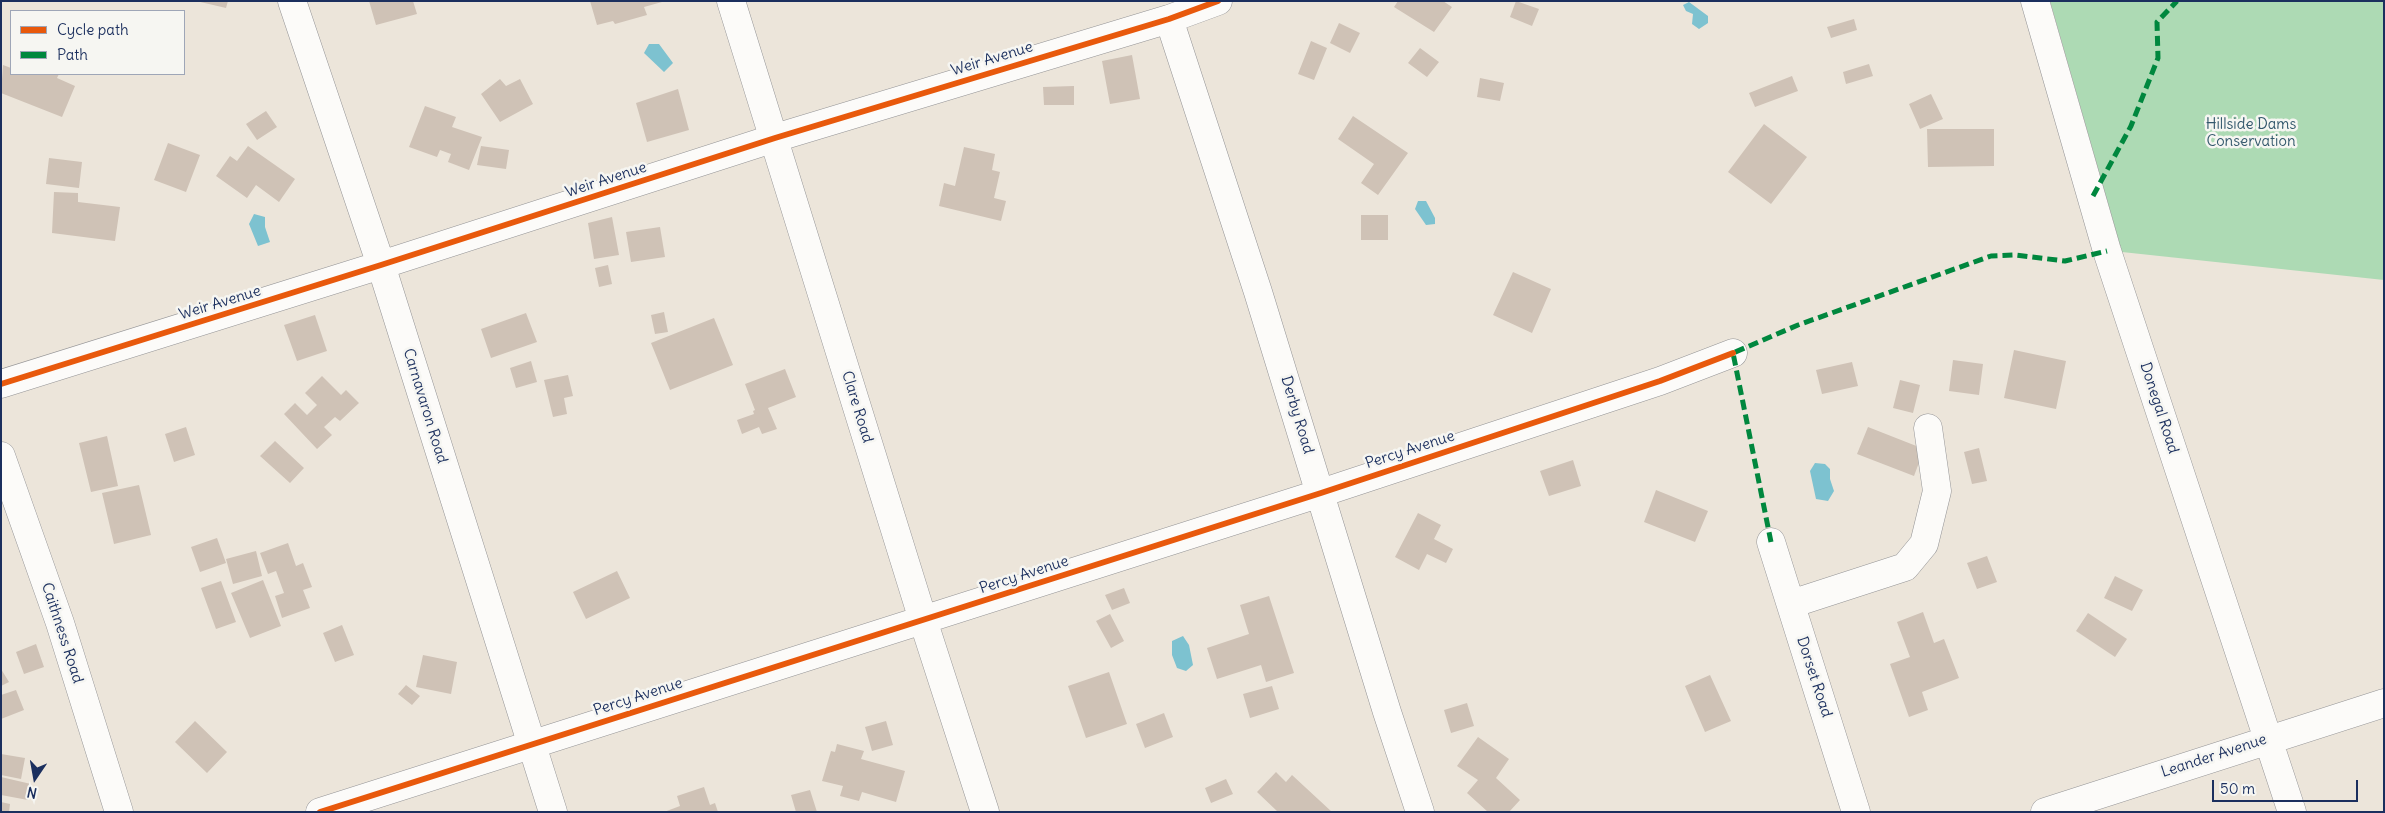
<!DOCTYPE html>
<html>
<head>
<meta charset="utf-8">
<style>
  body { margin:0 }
  #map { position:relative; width:2385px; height:813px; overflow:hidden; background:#ece5da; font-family:Delius,sans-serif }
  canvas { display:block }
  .frame { position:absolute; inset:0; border:2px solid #1b2f5e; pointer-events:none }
  .legend { position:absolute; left:10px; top:10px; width:175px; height:65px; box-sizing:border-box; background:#f6f6f2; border:1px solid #9ea6b7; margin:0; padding:6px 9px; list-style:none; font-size:15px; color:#1b2f5e }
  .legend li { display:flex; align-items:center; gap:10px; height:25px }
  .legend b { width:25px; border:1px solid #9ea6b7 }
  .north { position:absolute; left:10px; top:753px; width:50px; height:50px; -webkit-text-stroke:4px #f6f6f2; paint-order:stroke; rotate:192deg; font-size:14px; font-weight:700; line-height:20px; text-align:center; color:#1b2f5e }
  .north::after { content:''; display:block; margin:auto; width:18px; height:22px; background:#1b2f5e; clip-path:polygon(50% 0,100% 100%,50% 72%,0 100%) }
  .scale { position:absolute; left:2212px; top:780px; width:146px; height:22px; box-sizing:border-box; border:2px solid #1b2f5e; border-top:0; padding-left:6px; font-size:15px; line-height:18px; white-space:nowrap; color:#1b2f5e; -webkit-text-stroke:4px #f6f6f2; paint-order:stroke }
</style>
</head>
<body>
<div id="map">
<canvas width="2385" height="813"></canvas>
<div class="frame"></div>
<ul class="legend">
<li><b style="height:6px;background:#e8590c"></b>Cycle path</li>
<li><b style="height:6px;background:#00873e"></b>Path</li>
</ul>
<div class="north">N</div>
<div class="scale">50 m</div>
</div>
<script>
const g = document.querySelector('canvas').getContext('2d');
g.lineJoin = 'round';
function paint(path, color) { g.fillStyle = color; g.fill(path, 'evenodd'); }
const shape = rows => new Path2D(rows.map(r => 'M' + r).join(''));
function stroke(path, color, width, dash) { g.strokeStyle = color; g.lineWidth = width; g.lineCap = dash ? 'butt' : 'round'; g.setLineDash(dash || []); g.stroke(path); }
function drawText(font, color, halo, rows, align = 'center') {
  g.font = font + ' Delius,sans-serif'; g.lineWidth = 5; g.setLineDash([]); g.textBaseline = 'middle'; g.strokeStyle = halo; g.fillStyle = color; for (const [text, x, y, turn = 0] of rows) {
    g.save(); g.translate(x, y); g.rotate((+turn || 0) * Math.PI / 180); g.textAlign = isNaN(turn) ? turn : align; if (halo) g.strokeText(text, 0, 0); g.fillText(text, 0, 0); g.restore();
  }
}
paint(shape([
  [2050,1,2384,1,2384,280,2122,252]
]), '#addab4');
paint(shape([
  [1689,2,1708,16,1708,23,1699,29,1692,24,1693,14,1686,11,1683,5],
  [649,44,659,44,673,63,664,72,644,53],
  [1418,201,1426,201,1435,218,1435,224,1426,225,1415,209],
  [254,214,265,217,265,227,270,242,258,246,249,224],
  [1815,463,1825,464,1830,469,1830,479,1834,491,1828,501,1816,499,1810,471],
  [1183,636,1189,645,1193,665,1186,671,1177,668,1172,655,1172,641]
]), '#7dc2d0');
paint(shape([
  [196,1,228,1,226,8],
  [369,1,413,1,417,14,376,25],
  [590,1,662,1,662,2,644,7,647,15,615,24,613,21,597,25],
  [1398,1,1443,1,1452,7,1434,32,1394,7],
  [1516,1,1539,9,1532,26,1510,17],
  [1854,19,1857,30,1831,38,1827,27],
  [1339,23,1360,33,1350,53,1330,43],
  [1311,41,1327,48,1314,80,1298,74],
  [1420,48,1439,62,1427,77,1408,63],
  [1132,55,1140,99,1110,104,1102,61],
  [1869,64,1873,76,1846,84,1843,72],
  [3,65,11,68,11,74,59,74,57,78,75,86,62,117,1,93],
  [1792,76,1798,91,1755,107,1749,93],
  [1480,78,1504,83,1500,101,1477,97],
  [500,79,506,86,520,79,533,104,500,122,481,94],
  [1074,86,1074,105,1044,105,1043,87],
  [678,89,689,130,647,142,636,103],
  [1931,94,1943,119,1920,129,1909,104],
  [425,106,456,117,452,127,482,137,469,170,448,162,451,154,440,150,437,157,409,147],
  [266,111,277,127,257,140,246,124],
  [1353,116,1408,153,1378,195,1361,183,1374,164,1338,139],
  [1764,124,1807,157,1771,204,1728,172],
  [1927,129,1994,129,1994,166,1928,167],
  [168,143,200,155,186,192,154,180],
  [248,146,295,179,279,202,256,185,247,198,216,176,230,156,237,161],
  [481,146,509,150,506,169,477,165],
  [964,147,995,154,992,170,1000,172,994,198,1006,201,1001,221,939,206,944,183,955,186],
  [49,158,82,162,79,188,46,184],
  [54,192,78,193,78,202,120,207,115,241,52,233],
  [1361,215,1388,215,1388,240,1361,240],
  [612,217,619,255,594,259,588,223],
  [660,227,665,257,631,262,626,232],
  [608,265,612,284,599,287,595,268],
  [1513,272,1551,289,1532,333,1493,315],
  [664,312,668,332,655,334,651,315],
  [526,313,537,342,491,358,481,329],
  [315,315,327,351,297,361,284,325],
  [714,318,733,365,670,390,651,343],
  [2014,350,2066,361,2056,409,2004,398],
  [1953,360,1983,364,1979,395,1949,391],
  [531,361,537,382,516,388,510,368],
  [1852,362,1858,386,1822,394,1816,370],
  [785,369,796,397,768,408,777,429,762,434,759,427,742,434,737,420,754,414,753,411,755,410,745,384],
  [568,375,573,396,564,398,567,414,553,417,544,380],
  [322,376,341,395,346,390,359,403,340,421,335,417,324,427,332,435,317,449,284,414,295,403,307,415,317,405,305,393],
  [1900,380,1920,385,1913,413,1893,408],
  [186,427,195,455,174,462,165,434],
  [1868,427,1924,449,1914,476,1857,454],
  [107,436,118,486,91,492,79,443],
  [275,441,304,468,290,483,260,456],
  [1979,448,1987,481,1972,484,1964,452],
  [1573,460,1581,486,1549,496,1540,471],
  [139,485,151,535,114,544,102,493],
  [1656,490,1708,511,1695,542,1644,522],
  [1418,513,1441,525,1434,539,1453,549,1446,563,1427,554,1419,570,1395,557],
  [217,538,226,563,200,572,191,547],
  [288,543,296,566,303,563,312,587,303,590,310,608,282,618,275,596,284,593,276,571,268,574,260,553],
  [256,551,262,576,233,584,226,559],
  [1987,556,1997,582,1977,589,1967,563],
  [617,571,630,598,586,619,573,592],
  [2115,576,2143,590,2132,611,2104,598],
  [263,580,281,626,250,638,231,593],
  [221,581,236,622,216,629,201,588],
  [1124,588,1130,603,1112,610,1105,595],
  [1269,596,1294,673,1266,682,1261,665,1217,679,1207,648,1249,634,1240,605],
  [1923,612,1934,643,1944,639,1959,678,1922,692,1928,710,1909,717,1890,664,1910,657,1897,622],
  [2088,613,2127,639,2115,657,2076,631],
  [1110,614,1124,641,1111,648,1096,621],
  [342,625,354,655,335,662,323,633],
  [36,644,44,667,24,674,16,652],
  [423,655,457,662,451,694,416,687],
  [1,669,9,682,1,686],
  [1109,672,1127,724,1086,738,1068,686],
  [1710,675,1731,721,1705,732,1685,686],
  [406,685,420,696,412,705,398,694],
  [1272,686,1279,709,1250,718,1243,694],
  [16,690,24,710,1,719,1,695],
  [1467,703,1474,726,1451,733,1444,710],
  [1164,713,1173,737,1145,748,1136,724],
  [195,721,227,752,207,773,175,742],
  [886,721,893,745,872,751,865,727],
  [1478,737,1509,759,1496,778,1520,800,1509,812,1488,812,1467,793,1478,780,1457,766],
  [837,744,864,751,861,759,905,771,896,802,862,792,859,801,840,796,843,786,822,781,831,751,835,752],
  [1,754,25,758,21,779,1,775],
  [1276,772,1286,782,1292,775,1332,812,1278,812,1257,792],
  [1,777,31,784,28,800,1,795],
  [1226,779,1233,794,1211,803,1205,788],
  [704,787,710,805,715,803,718,812,664,812,680,806,677,796],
  [810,790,817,812,796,812,791,795],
  [1,802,10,804,9,812,1,812]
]), '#cfc2b6');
const minor = shape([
  [292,1,381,265,553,812],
  [731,1,923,620,985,812],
  [2035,1,2107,251,2292,812],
  [1169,19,1258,292,1387,712,1420,812],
  [1,384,381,265,775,138,1169,19,1218,1],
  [1,456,60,623,119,812],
  [1771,542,1856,812],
  [1791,604,1905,567,1924,544,1937,491,1928,428],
  [320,812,1321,493,1660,381,1733,353],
  [2045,812,2384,703]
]);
stroke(minor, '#949496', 29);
stroke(minor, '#fcfbf9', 28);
stroke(shape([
  [2093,196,2131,126,2158,58,2157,22,2177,1],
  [1771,542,1733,353,1798,325,1991,256,2015,255,2065,261,2107,251]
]), '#00873e', 5, [10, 5]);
stroke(shape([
  [1,384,381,265,775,138,1169,19,1218,1],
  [320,812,1321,493,1660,381,1733,353]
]), '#e8590c', 6);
drawText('15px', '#1b2f5e', '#f6f6f2', [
  ["Weir Avenue",992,59,-17],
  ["Weir Avenue",606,180,-18],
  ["Weir Avenue",220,303,-17],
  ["Carnavaron Road",425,406,73],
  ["Clare Road",857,407,73],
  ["Donegal Road",2159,408,72],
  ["Derby Road",1297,415,73],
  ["Percy Avenue",1410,450,-18],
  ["Percy Avenue",1024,575,-18],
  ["Caithness Road",62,633,72],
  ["Dorset Road",1814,677,72],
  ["Percy Avenue",638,697,-18],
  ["Leander Avenue",2214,756,-18]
]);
drawText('15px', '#33586c', '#f6f6f2', [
  ["Hillside Dams",2251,125],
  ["Conservation",2251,142]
]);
</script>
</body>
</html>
